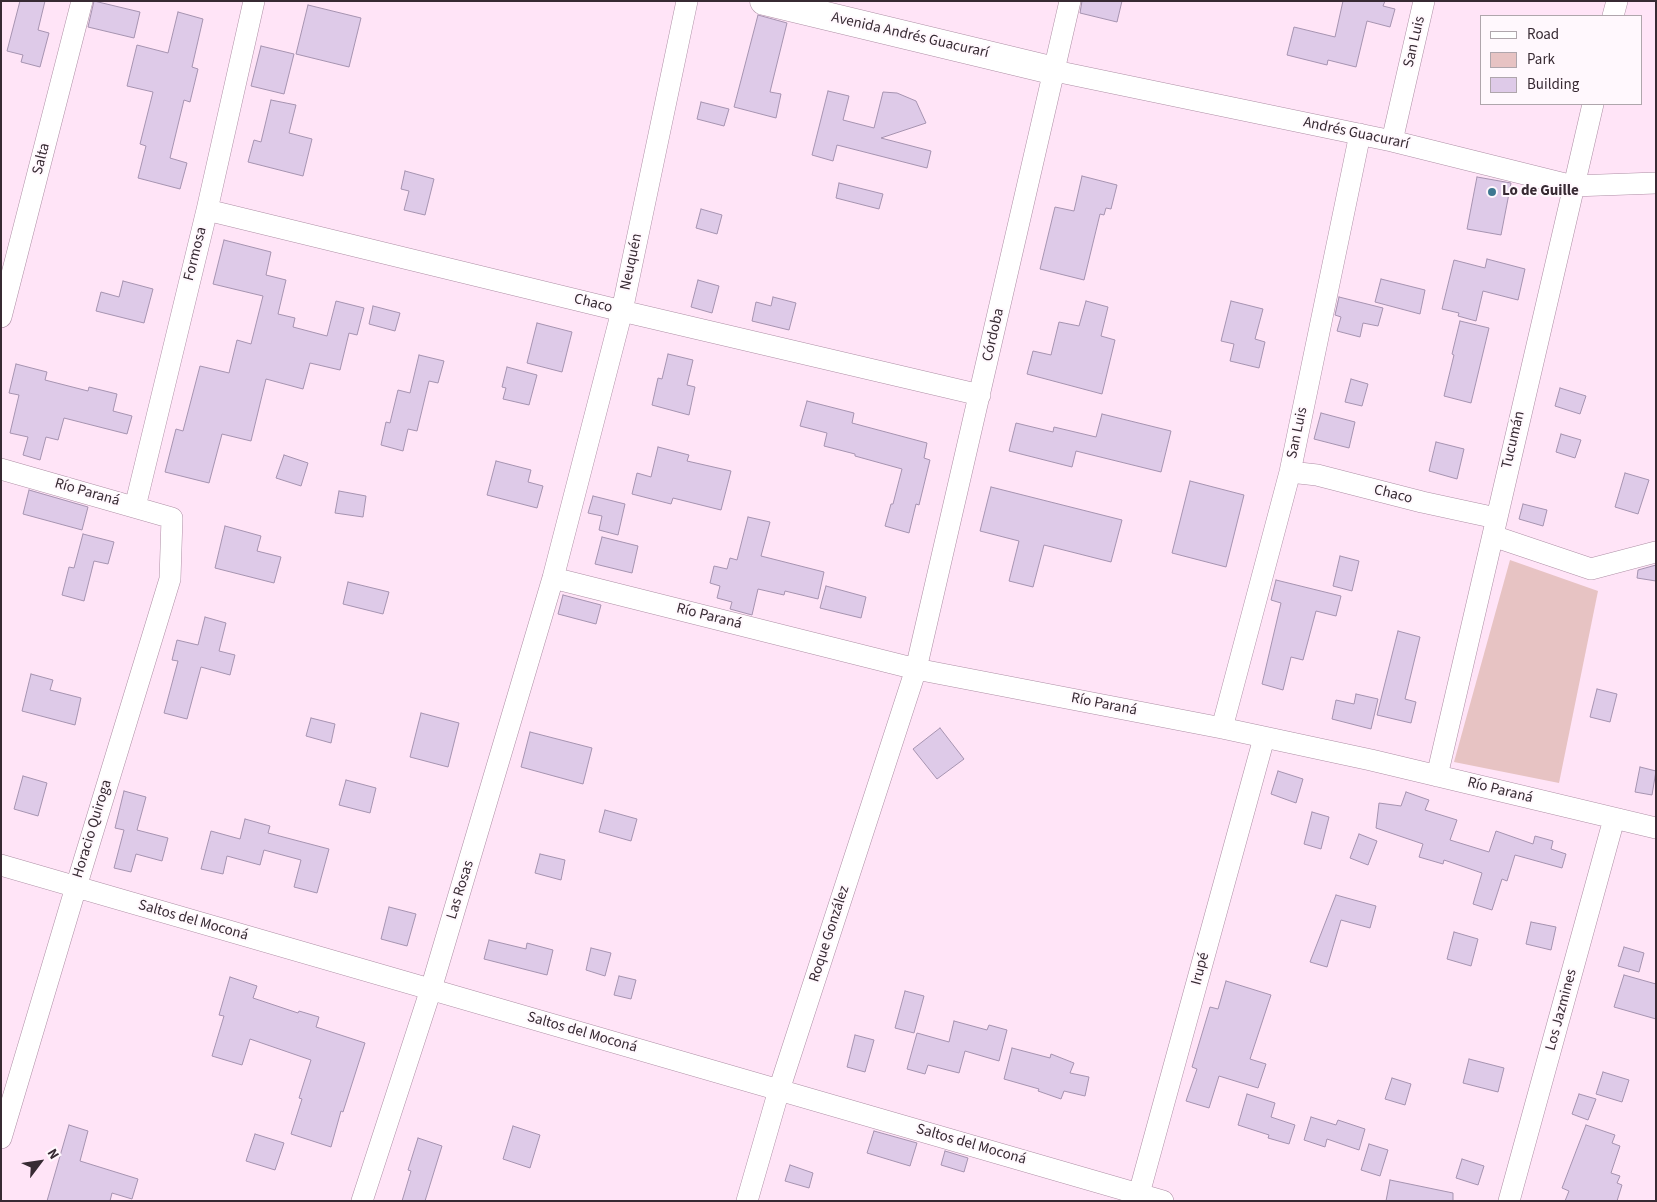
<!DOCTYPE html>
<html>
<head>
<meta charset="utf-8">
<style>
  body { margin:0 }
  #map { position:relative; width:1657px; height:1202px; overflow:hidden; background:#ffe4f7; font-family:"Source Sans 3",sans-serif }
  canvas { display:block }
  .frame { position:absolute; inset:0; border:2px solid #372a33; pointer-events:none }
  .legend { position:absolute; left:1480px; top:15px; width:162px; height:90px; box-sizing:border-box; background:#fff8fd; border:1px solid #afa6ac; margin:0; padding:6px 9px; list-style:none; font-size:15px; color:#372a33 }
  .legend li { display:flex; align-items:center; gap:10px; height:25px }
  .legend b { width:25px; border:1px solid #afa6ac }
  .north { position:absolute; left:15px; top:1137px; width:50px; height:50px; -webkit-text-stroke:4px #fff8fd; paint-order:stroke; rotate:59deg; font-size:14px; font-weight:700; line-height:20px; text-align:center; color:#372a33 }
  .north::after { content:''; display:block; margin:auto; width:18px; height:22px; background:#372a33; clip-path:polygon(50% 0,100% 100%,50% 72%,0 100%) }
</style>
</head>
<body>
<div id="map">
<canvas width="1657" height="1202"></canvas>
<div class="frame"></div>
<ul class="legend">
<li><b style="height:6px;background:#fff"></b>Road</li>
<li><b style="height:14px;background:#e7c3c3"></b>Park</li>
<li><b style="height:14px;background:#decae8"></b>Building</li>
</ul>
<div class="north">N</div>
</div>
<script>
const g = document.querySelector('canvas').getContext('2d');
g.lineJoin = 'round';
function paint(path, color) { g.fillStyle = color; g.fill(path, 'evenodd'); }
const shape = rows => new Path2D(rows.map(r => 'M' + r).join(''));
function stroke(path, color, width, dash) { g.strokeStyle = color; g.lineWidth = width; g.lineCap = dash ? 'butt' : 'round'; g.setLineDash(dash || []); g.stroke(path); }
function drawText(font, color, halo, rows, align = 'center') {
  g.font = font + ' "Source Sans 3",sans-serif'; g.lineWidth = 4; g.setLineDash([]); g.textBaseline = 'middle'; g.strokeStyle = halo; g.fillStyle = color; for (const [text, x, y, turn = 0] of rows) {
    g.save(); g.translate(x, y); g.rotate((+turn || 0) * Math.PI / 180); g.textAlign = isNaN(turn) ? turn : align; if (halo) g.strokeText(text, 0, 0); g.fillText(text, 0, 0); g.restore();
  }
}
paint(shape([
  [1510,560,1598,591,1559,783,1454,762]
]), '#e7c3c3');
const building = shape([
  [20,1,45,1,38,30,49,33,40,67,21,62,23,55,7,51,20,1],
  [94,1,140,12,134,38,88,27,94,1],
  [1082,1,1122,1,1117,22,1080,13,1082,1],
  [1343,1,1385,1,1383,6,1395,9,1390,27,1367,21,1356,67,1328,60,1327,65,1287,55,1294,27,1335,37,1343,1],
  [308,5,361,18,349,67,296,54,308,5],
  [178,12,203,19,192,67,198,69,190,102,184,100,170,158,187,163,180,189,138,178,146,146,140,144,153,92,127,86,137,45,168,53,178,12],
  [758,15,787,23,770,92,781,94,776,118,734,107,758,15],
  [261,46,294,54,284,94,251,86,261,46],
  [828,91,849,96,843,120,874,128,883,92,897,93,916,101,926,123,881,138,931,151,927,168,837,145,833,161,812,155,828,91],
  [271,100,296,105,289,133,312,139,303,176,248,162,254,140,261,142,271,100],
  [701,102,729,109,724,126,697,119,701,102],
  [405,171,434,179,425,215,404,210,409,191,401,189,405,171],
  [1082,176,1117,185,1111,209,1106,208,1104,215,1100,214,1084,280,1040,269,1055,207,1074,211,1082,176],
  [1477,177,1511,183,1501,235,1467,229,1477,177],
  [839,183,883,194,879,209,836,198,839,183],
  [701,209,722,215,717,234,696,228,701,209],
  [224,240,271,252,266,275,286,280,278,314,295,318,293,327,327,336,336,301,364,308,357,335,349,333,340,370,310,363,303,389,266,379,251,441,222,434,209,483,165,472,176,429,183,431,200,366,229,373,237,340,251,344,263,296,213,284,224,240],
  [1487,259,1525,269,1518,300,1483,291,1476,321,1458,316,1459,313,1442,309,1454,260,1485,268,1487,259],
  [1381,279,1425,290,1420,314,1375,302,1381,279],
  [698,280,719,286,712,313,691,307,698,280],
  [123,281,153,289,144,323,96,311,101,292,119,297,123,281],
  [773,297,796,303,789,330,752,321,756,302,771,306,773,297],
  [1339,297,1383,308,1378,326,1363,323,1360,337,1337,331,1341,317,1335,315,1339,297],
  [1086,301,1108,307,1101,336,1115,340,1102,394,1027,374,1033,351,1051,355,1059,322,1079,326,1086,301],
  [1231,301,1263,309,1255,339,1265,342,1259,368,1230,361,1234,344,1221,341,1231,301],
  [373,306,400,313,395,331,369,324,373,306],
  [1460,321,1489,328,1471,403,1444,396,1454,355,1452,354,1460,321],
  [537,323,572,332,562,372,527,363,537,323],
  [668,354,693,360,687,385,695,387,689,415,652,405,658,378,662,379,668,354],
  [419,355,444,361,438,383,429,381,417,431,408,429,403,451,381,445,386,422,390,423,398,390,410,393,419,355],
  [16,364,47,372,45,380,88,391,89,387,117,394,113,411,132,416,127,434,64,418,58,440,46,437,40,460,23,455,28,437,10,433,19,395,9,393,16,364],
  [507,367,537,375,529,405,503,399,506,388,502,387,507,367],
  [1351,379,1368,384,1362,406,1345,402,1351,379],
  [1560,388,1586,396,1580,414,1555,406,1560,388],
  [807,401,854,413,852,423,927,443,924,458,930,460,919,505,916,504,909,533,885,526,891,504,893,504,902,469,855,456,855,454,824,446,827,433,800,426,807,401],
  [1321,413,1355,422,1349,448,1314,439,1321,413],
  [1102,414,1171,431,1161,472,1076,451,1072,467,1009,451,1016,423,1053,432,1054,427,1096,437,1102,414],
  [1561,434,1581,440,1575,458,1556,452,1561,434],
  [1436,442,1464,449,1457,479,1429,471,1436,442],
  [658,447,689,455,687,461,731,471,721,510,673,498,671,504,632,494,637,473,651,477,658,447],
  [284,455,308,463,301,486,276,478,284,455],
  [496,461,531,470,528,482,543,486,537,508,487,495,496,461],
  [1625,473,1649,480,1638,514,1615,507,1625,473],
  [1190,481,1244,495,1226,567,1172,553,1190,481],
  [991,487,1122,520,1111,562,1044,545,1033,587,1009,581,1019,541,980,531,991,487],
  [29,490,88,507,82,530,23,514,29,490],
  [339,491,366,496,363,517,335,513,339,491],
  [593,496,625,504,618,535,599,530,602,516,588,513,593,496],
  [1523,504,1547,510,1543,526,1519,519,1523,504],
  [748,517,770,522,761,556,824,572,818,599,785,591,784,595,758,589,752,615,730,609,732,602,717,598,720,586,710,583,714,566,727,569,730,558,737,560,748,517],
  [225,526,261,536,257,551,281,557,274,583,215,568,225,526],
  [83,534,114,542,108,564,94,561,84,601,62,595,69,567,74,568,83,534],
  [602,537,638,546,632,573,595,564,602,537],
  [1340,556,1359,561,1352,591,1333,586,1340,556],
  [1656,565,1656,581,1637,578,1638,570,1656,565],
  [1276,580,1341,596,1336,616,1316,611,1303,660,1291,657,1283,690,1262,684,1281,603,1271,600,1276,580],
  [348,582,389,592,383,614,343,604,348,582],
  [826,586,866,597,861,618,820,608,826,586],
  [563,595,601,605,596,624,558,614,563,595],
  [205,617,226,623,219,651,235,655,230,675,201,667,187,719,164,713,178,661,172,660,177,640,198,645,205,617],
  [1398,631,1420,637,1405,699,1416,702,1411,723,1377,715,1398,631],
  [31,674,53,680,50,690,81,698,75,725,22,711,31,674],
  [1597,689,1617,694,1610,722,1590,717,1597,689],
  [1356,694,1378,699,1371,729,1332,719,1336,700,1354,704,1356,694],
  [421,713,459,723,448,767,410,757,421,713],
  [311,718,335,724,331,743,306,736,311,718],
  [940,728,964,759,937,779,913,749,940,728],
  [530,732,592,748,583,784,521,767,530,732],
  [1640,767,1656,771,1652,795,1635,792,1640,767],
  [1278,771,1303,779,1296,803,1271,794,1278,771],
  [23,776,47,783,38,816,14,809,23,776],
  [346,780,376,788,370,813,339,805,346,780],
  [124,791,146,797,137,830,168,838,162,861,136,854,131,872,114,868,124,830,115,828,124,791],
  [1406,792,1429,800,1425,810,1457,820,1450,840,1489,852,1496,831,1533,844,1535,836,1553,841,1551,849,1566,854,1562,868,1515,855,1507,881,1502,879,1492,910,1473,904,1482,873,1444,860,1443,864,1419,857,1423,844,1376,828,1379,803,1401,806,1406,792],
  [605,810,637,819,631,841,599,832,605,810],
  [1312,812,1329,817,1321,849,1304,844,1312,812],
  [245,819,270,826,268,833,329,849,317,893,294,887,301,860,264,850,260,865,227,856,223,874,201,869,211,831,240,839,245,819],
  [1359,834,1377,841,1368,865,1350,858,1359,834],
  [540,854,565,860,561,880,535,873,540,854],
  [1336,895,1376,906,1370,928,1341,920,1327,967,1310,962,1336,895],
  [389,907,416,914,407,946,381,939,389,907],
  [1531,922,1556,927,1551,950,1526,944,1531,922],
  [1454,932,1478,939,1471,966,1447,959,1454,932],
  [489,940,526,949,527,943,553,950,547,975,484,959,489,940],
  [1624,947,1644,953,1639,972,1618,966,1624,947],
  [591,948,611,953,605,976,586,970,591,948],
  [1624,975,1656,984,1656,1019,1614,1007,1624,975],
  [619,976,636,980,631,999,614,995,619,976],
  [230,977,257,986,253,998,298,1013,299,1011,319,1017,316,1027,365,1043,343,1112,341,1111,331,1147,291,1134,302,1099,299,1098,311,1060,250,1039,242,1065,212,1056,224,1016,219,1015,230,977],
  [1226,981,1271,995,1250,1059,1266,1064,1258,1088,1219,1076,1209,1108,1186,1101,1197,1069,1192,1067,1210,1007,1218,1009,1226,981],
  [905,991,924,996,914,1033,895,1028,905,991],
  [954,1021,987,1030,989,1025,1007,1030,999,1061,965,1051,959,1073,928,1065,925,1074,907,1069,917,1033,949,1042,954,1021],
  [855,1035,874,1040,865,1072,847,1067,855,1035],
  [1012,1048,1050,1058,1051,1054,1074,1063,1070,1073,1089,1077,1085,1096,1064,1091,1061,1099,1038,1091,1039,1089,1004,1079,1012,1048],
  [1469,1059,1504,1068,1498,1092,1463,1083,1469,1059],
  [1603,1072,1629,1080,1622,1102,1596,1094,1603,1072],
  [1392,1078,1411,1084,1405,1105,1385,1099,1392,1078],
  [1247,1094,1275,1103,1271,1117,1295,1125,1289,1144,1268,1138,1269,1135,1238,1125,1247,1094],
  [1579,1094,1596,1099,1588,1120,1572,1114,1579,1094],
  [1311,1117,1336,1125,1338,1120,1365,1129,1359,1150,1327,1139,1325,1147,1304,1140,1311,1117],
  [69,1125,88,1131,80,1161,138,1179,132,1199,112,1193,110,1201,47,1201,69,1125],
  [1586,1125,1615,1135,1612,1143,1620,1146,1611,1173,1620,1176,1617,1183,1622,1185,1617,1201,1565,1201,1569,1191,1562,1188,1586,1125],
  [513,1126,540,1135,530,1168,503,1159,513,1126],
  [874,1131,917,1143,910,1166,867,1153,874,1131],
  [255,1134,284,1143,275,1170,246,1161,255,1134],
  [418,1138,442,1146,425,1201,402,1201,411,1171,408,1170,418,1138],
  [1369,1144,1388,1150,1380,1176,1361,1170,1369,1144],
  [945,1151,968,1158,964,1172,941,1165,945,1151],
  [1462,1159,1484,1166,1478,1185,1456,1178,1462,1159],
  [790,1165,813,1173,809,1188,785,1181,790,1165],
  [1390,1180,1453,1193,1453,1201,1386,1201,1390,1180]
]);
paint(building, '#decae8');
stroke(building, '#a693b0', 1);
const minor = shape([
  [1613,16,1617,1],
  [1055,71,1392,141,1573,186,1656,183],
  [1392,141,1424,1],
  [207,210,622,311,980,395],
  [1,317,82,1],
  [1,469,172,518,170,579,76,887,1,1138],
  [1290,472,1317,475,1422,502,1496,518],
  [135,507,207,210,254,1],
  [1493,536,1591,569,1656,552],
  [553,578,916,669,1222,728,1371,760,1656,828],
  [1222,728,1290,472,1360,134],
  [1437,776,1593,104],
  [1,865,1163,1201],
  [362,1201,431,989,553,578,622,311,687,1],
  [747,1201,779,1090,916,669,1070,1],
  [1137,1201,1264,738],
  [1509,1201,1614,819]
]);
const tertiary = shape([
  [764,1,1055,71]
]);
stroke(minor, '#ae8fa5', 22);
stroke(tertiary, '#ae8fa5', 29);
stroke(minor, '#fff', 21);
stroke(tertiary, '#fff', 28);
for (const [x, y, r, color] of [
  [1492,192,5,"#3e7891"]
]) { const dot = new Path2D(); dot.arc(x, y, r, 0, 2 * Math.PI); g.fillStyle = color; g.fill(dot); stroke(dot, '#fff8fd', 2); }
drawText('15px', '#372a33', '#fff8fd', [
  ["Avenida Andrés Guacurarí",910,36,13],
  ["San Luis",1415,42,-77],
  ["Andrés Guacurarí",1356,134,12],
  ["Salta",42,159,-76],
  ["Formosa",196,254,-76],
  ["Neuquén",632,262,-78],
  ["Chaco",593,304,14],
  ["Córdoba",994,335,-77],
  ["San Luis",1298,433,-78],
  ["Tucumán",1514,440,-77],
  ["Río Paraná",87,493,16],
  ["Chaco",1393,495,14],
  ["Río Paraná",709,617,14],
  ["Río Paraná",1104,705,11],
  ["Río Paraná",1500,791,14],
  ["Horacio Quiroga",93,829,-73],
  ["Las Rosas",461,890,-73],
  ["Saltos del Moconá",193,921,16],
  ["Roque González",830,934,-72],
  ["Irupé",1201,969,-75],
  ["Los Jazmines",1562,1010,-75],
  ["Saltos del Moconá",582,1033,16],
  ["Saltos del Moconá",971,1145,16]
]);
drawText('bold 15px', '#372a33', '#fff8fd', [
  ["Lo de Guille",1502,192]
], 'left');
</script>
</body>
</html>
